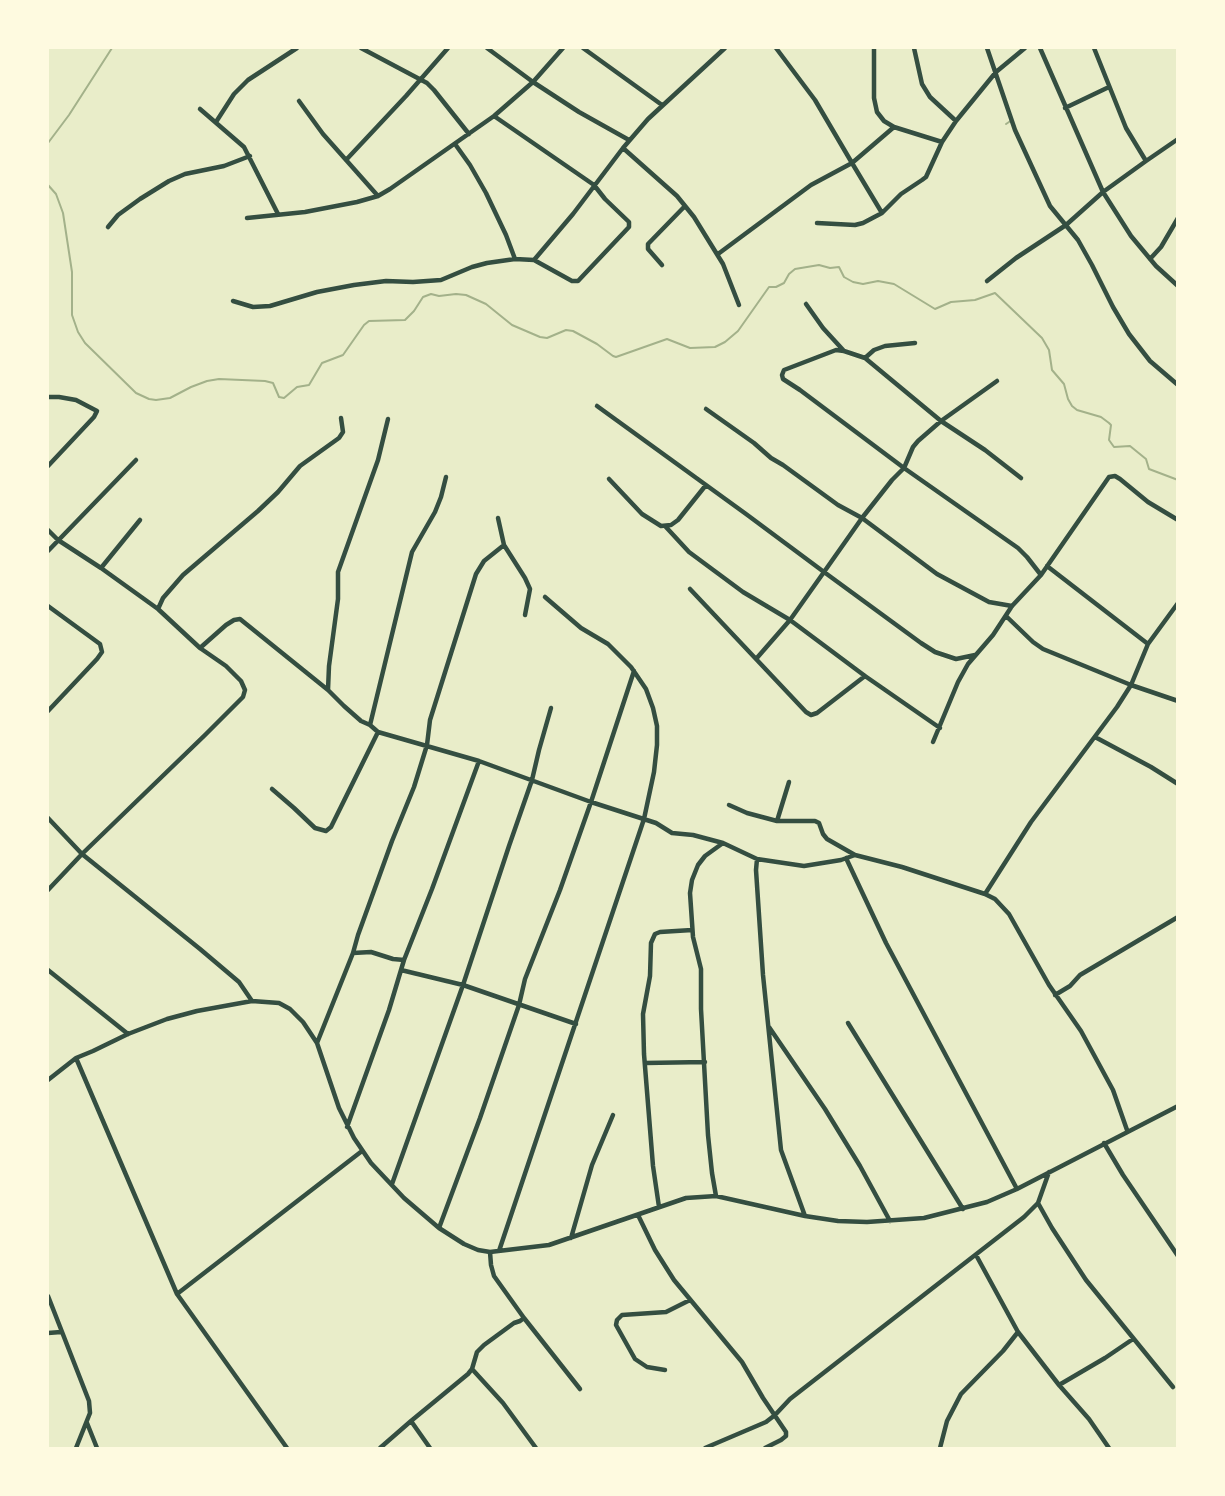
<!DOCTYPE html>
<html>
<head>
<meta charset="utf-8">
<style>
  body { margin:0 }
  #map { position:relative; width:1225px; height:1496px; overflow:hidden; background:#e9edc9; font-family:Arial,sans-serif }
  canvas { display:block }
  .frame { position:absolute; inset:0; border:49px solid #fefae0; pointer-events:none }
</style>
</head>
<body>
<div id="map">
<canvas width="1225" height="1496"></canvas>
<div class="frame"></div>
</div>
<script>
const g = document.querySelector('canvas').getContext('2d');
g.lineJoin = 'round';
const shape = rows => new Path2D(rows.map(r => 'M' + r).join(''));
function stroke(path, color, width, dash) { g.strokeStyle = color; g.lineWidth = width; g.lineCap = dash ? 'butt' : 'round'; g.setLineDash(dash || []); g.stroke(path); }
stroke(shape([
  [1006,124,1012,120],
  [48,143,69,115,112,48],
  [48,185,56,194,63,213,72,272,72,315,78,332,85,343,136,393,149,399,156,400,170,398,191,387,207,381,219,379,265,381,273,383,279,397,284,398,297,387,309,385,322,363,343,355,364,325,369,321,405,320,414,311,423,297,431,294,439,296,456,294,466,295,486,304,512,325,540,337,547,338,566,330,573,331,597,344,613,356,616,357,667,339,690,348,715,347,725,342,738,331,769,287,776,287,784,283,789,274,795,269,819,265,830,268,839,267,844,277,853,282,863,284,878,281,894,284,935,309,951,302,975,300,995,293,1042,338,1049,350,1052,370,1064,384,1068,399,1072,406,1077,410,1101,417,1109,423,1111,425,1109,440,1114,447,1130,446,1146,459,1149,469,1178,480]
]), '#a3b18a', 2);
stroke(shape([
  [361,48,427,83,434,90,469,134],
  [487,48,533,82,579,112,629,140],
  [583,48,662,105],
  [776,48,815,100,852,163,894,127],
  [874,48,874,98,877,112,884,121,894,127,942,142],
  [914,48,922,84,930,97,956,121],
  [987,48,1015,130,1050,206,1078,240,1092,265,1113,307,1129,334,1150,361,1178,385],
  [1040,48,1103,192,1131,236,1156,266,1178,286],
  [1094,48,1126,128,1146,161,1178,139],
  [299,101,323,134,378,196],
  [1065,108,1109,87],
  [200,109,244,147,278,214],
  [216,122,234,94,248,80,297,48],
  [455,144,470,165,486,193,506,235,515,259],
  [623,148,677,196,694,217,723,264,739,305],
  [346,160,406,96,448,48],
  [247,218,305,212,357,202,378,196,390,189,494,116,533,82,563,48],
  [817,223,855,225,863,223,882,213,901,194,922,180,926,177,942,142,956,121,996,72,1025,48],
  [108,227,118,215,140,199,169,181,185,174,224,166,250,156],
  [718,254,811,185,852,163,882,213],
  [1150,259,1161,247,1178,218],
  [534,260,573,214,623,148,648,119,725,48],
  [662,265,648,249,648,244,685,206],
  [987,281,1016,258,1066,225,1103,192,1146,161],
  [233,301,253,307,270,306,317,292,354,285,386,281,413,282,441,280,472,267,487,263,515,259,534,260,572,281,578,281,629,227,629,222,605,199,594,185,494,116],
  [806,304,823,328,844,351],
  [865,358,874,350,885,346,915,343],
  [48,397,59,397,76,400,97,411,94,417,48,466],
  [597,406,746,514,824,572,862,518,892,480,904,468,913,447,918,441,941,421,997,381],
  [706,409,754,443,771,458,783,465,838,505,862,518,937,574,989,602,1012,606],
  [446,477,441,497,435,512,412,552,370,725,378,732,479,761,591,802,656,823,672,833,693,835,723,843],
  [1021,478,985,450,941,421,865,358,844,351,836,350,784,370,782,375,783,379,800,390,904,468,1018,548,1027,557,1041,575],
  [609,479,642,514,661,526,671,525,678,520,706,485],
  [665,526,689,552,743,592,790,620,824,572,921,643,935,652,956,659,975,655],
  [48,530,58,540,101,568,158,609,200,648,226,666,241,681,245,690,243,697,205,735,82,854,48,890],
  [504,545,525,578,530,589,525,615],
  [48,551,136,460],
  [1047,566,1148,644],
  [101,568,140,520],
  [690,589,806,712,811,715,817,713,865,676],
  [48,606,100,644,102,652,97,659,48,711],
  [158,609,163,598,183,575,258,511,278,492,300,466,339,438,343,432,341,418],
  [1006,616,1033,642,1043,649,1131,685,1178,701],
  [200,648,226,625,234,620,240,619,328,690],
  [756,659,790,620,865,676,940,728],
  [370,725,361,721,344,706,328,690,329,666,338,599,338,572,378,460,388,419],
  [1095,737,1151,767,1178,784],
  [933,742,958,682,968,664,993,635,1012,606,1041,575,1109,477,1115,476,1120,479,1148,502,1178,520],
  [272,789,294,808,315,828,326,831,331,827,378,732],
  [729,805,747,813,777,821,815,821,819,823,823,834,827,839,855,855],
  [48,818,82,854,200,949,239,982,252,1001],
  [777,821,789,782],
  [846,858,886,943,1017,1189],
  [985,894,1031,822,1117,707,1131,685,1148,644,1178,603],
  [353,953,371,952,393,959,404,960],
  [48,970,128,1034],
  [401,970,463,985,576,1024],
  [1055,995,1070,986,1080,975,1178,917],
  [848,1023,963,1209],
  [769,1027,825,1109,860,1166,890,1221],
  [317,1043,353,953,358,935,392,841,414,787,427,745,430,720,476,574,484,561,504,545,498,518],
  [76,1058,177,1294,287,1448],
  [645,1063,705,1062],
  [48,1080,76,1058,93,1051,128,1034,167,1019,197,1011,252,1001,279,1003,290,1009,303,1022,317,1043,339,1108,354,1138,371,1163,404,1198,439,1228,464,1244,478,1250,490,1252,549,1245,686,1198,716,1196,805,1216,838,1221,867,1222,924,1218,987,1202,1017,1189,1178,1106],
  [347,1127,389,1010,404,960,432,889,479,761],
  [1104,1143,1123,1175,1178,1256],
  [392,1184,463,985,509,846,532,780,539,750,551,708],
  [716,1196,712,1173,708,1135,701,1009,701,969,693,937,690,893,692,880,698,865,705,856,723,843,757,859],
  [1038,1203,1052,1228,1086,1280,1173,1387],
  [659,1207,653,1166,644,1054,643,1014,650,976,651,943,655,934,660,932,692,930],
  [638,1215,655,1250,674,1280,742,1362,763,1398,786,1432,786,1436,781,1440,765,1448],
  [805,1216,781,1150,763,975,756,870,757,859,804,866,841,860,855,855,902,867,985,894,995,899,1009,914,1049,985,1081,1031,1113,1090,1127,1130],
  [439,1228,480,1118,519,1005,525,979,560,890,591,802,634,671],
  [571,1238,592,1165,613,1115],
  [499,1251,644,819,654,772,657,745,657,726,653,708,646,689,631,667,608,644,581,628,545,597],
  [976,1255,1018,1332,1059,1385,1089,1419,1109,1448],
  [177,1294,362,1151],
  [48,1296,89,1401,90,1413,76,1448],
  [524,1318,580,1389],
  [48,1333,61,1332],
  [472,1369,503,1403,536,1448],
  [665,1370,647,1367,635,1359,616,1325,617,1320,622,1315,666,1312,690,1300],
  [1059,1385,1105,1358,1133,1339],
  [411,1421,430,1448],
  [87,1423,97,1448],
  [380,1448,411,1421,468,1374,472,1369,477,1352,484,1345,514,1323,520,1321,524,1318,494,1276,491,1265,490,1252],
  [705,1448,766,1422,775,1415,790,1399,1024,1217,1038,1203,1049,1172],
  [940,1448,947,1421,961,1394,1003,1351,1018,1332]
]), '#344e41', 4.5);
</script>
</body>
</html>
